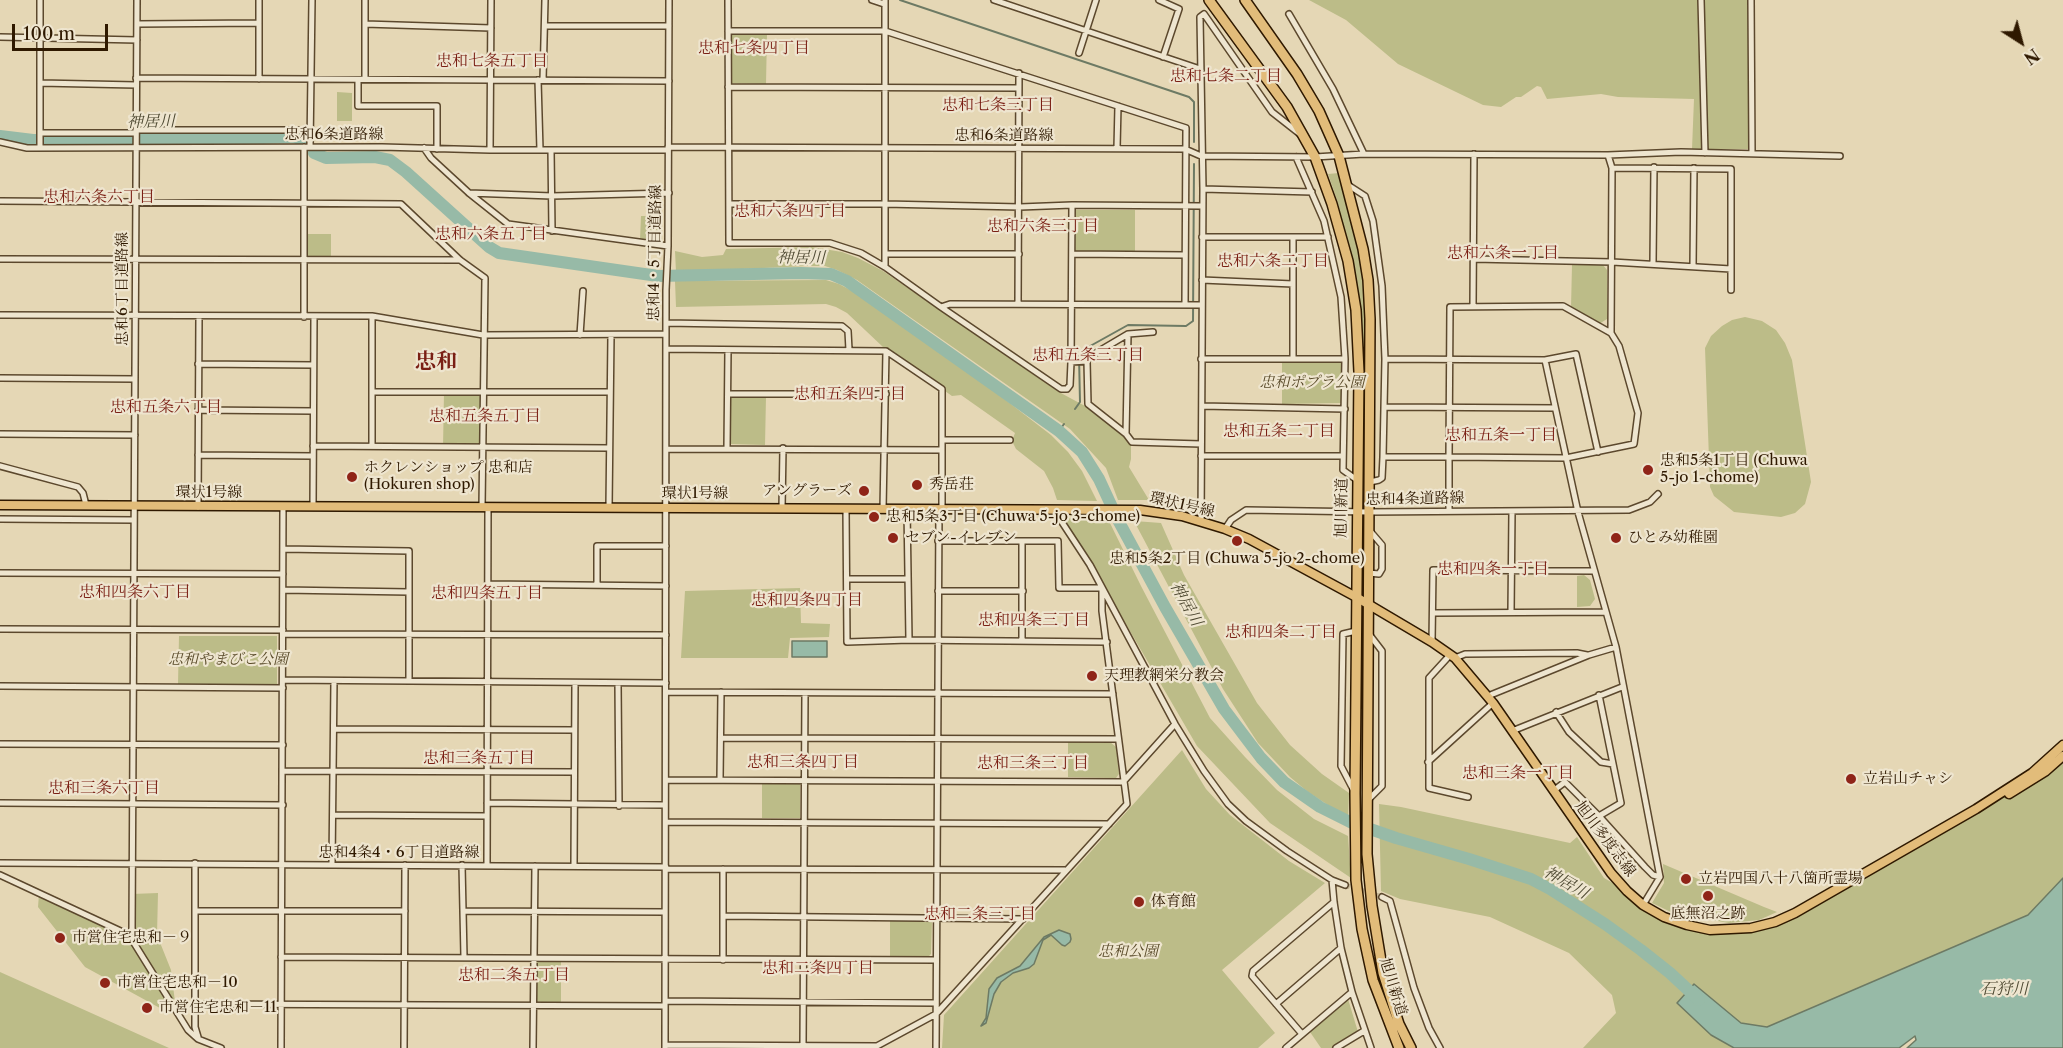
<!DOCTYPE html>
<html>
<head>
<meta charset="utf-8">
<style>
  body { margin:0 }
  #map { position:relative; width:2063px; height:1048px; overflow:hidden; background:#e5d7b5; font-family:"Libre Caslon Text",serif }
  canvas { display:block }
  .north { position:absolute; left:1991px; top:12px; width:60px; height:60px; -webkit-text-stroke:4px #eee5cf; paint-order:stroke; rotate:144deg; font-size:16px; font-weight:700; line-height:24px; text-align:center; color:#2f1900 }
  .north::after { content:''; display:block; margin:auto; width:21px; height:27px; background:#2f1900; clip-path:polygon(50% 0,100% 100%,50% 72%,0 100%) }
  .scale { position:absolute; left:12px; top:24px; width:96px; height:27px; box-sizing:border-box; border:3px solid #2f1900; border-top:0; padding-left:8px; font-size:18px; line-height:21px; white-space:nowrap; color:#2f1900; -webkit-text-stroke:4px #eee5cf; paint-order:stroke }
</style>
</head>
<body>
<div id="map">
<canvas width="2063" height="1048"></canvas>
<div class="north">N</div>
<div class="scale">100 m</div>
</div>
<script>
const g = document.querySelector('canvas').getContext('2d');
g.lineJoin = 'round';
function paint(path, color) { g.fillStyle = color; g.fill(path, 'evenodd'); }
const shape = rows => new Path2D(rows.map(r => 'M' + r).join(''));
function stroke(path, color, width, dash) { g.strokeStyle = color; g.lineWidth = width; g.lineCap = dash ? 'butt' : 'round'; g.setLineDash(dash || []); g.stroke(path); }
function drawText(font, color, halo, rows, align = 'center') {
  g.font = font + ' "Libre Caslon Text","Noto Serif JP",serif'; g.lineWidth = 4.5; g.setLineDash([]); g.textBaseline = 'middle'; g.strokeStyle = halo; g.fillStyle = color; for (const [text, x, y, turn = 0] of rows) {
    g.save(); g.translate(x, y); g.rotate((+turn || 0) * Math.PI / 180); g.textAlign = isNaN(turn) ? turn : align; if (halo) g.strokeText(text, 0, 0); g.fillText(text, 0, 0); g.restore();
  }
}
paint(shape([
  [1309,0,1748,0,1749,149,1692,149,1694,99,1618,97,1601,94,1547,99,1541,87,1537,86,1521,97,1516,97,1501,107,1483,105,1398,64,1346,20],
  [732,34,767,34,766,84,732,83],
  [337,92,352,93,352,121,337,121],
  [1339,173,1352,215,1366,289,1366,370,1363,370,1352,261,1337,200,1328,174],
  [1076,210,1135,210,1135,251,1075,251],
  [641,216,662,216,662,242,640,240],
  [304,234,331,234,331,260,304,261],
  [812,247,842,252,858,258,883,271,1059,392,1085,406,1124,435,1131,444,1131,459,1129,467,1149,500,1118,500,1106,468,1070,429,857,280,837,270,825,266,807,266,676,272,675,251,702,257,723,255,726,249],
  [1572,265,1603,265,1607,270,1607,319,1599,324,1571,308],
  [826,280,839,284,854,292,994,391,1051,435,1068,452,1082,471,1097,501,1057,500,1053,488,1044,471,1016,449,1012,441,1015,433,961,395,952,396,883,347,847,313,836,307,826,304,676,307,675,281],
  [1745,317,1762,321,1776,330,1785,343,1792,360,1811,482,1805,504,1795,513,1781,517,1734,512,1714,496,1710,487,1705,348,1711,336,1722,326,1732,320],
  [1282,362,1342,362,1342,403,1282,404],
  [444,393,483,393,482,447,443,447],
  [731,397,766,397,765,445,730,444],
  [1107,517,1141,586,1210,718,1245,757,1277,790,1314,819,1348,836,1351,878,1270,823,1197,746,1064,518],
  [1134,521,1161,523,1184,575,1257,703,1290,745,1322,774,1349,793,1348,818,1308,792,1290,777,1258,743,1223,689],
  [1584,575,1590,580,1595,599,1590,606,1577,607,1577,576],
  [800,588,801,623,830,624,829,637,790,638,788,658,681,658,685,591],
  [179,636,277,636,277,684,178,684],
  [1068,742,1110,742,1116,747,1119,774,1116,778,1068,777],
  [1182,750,1206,789,1230,815,1289,861,1325,883,1222,970,1275,1033,1258,1048,942,1048,944,1015],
  [2063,756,2063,878,2028,915,1767,1027,1741,1023,1694,984,1678,1003,1711,1035,1734,1048,1583,1048,1616,1013,1612,995,1569,953,1490,917,1400,899,1381,891,1379,804,1401,807,1570,843,1577,837,1604,878,1627,891,1643,905,1710,930,1775,922,2026,784],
  [800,783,800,818,762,818,762,784],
  [1663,864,1764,907,1777,912,1759,920,1729,923,1673,913,1652,903,1664,883],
  [158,893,157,935,171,970,175,1002,173,1009,169,1013,85,967,38,907,39,894,129,935,132,931,132,894],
  [890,921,932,921,931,954,929,956,890,956],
  [534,958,561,958,561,1005,533,1006],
  [0,972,169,1048,0,1048],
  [1348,999,1358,1032,1332,1048,1321,1048,1310,1032]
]), '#bcbc88');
const water = shape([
  [792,641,827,641,827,657,792,657,792,641],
  [2063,878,2063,1048,1907,1048,1916,1040,1915,1036,1899,1048,1734,1048,1711,1035,1677,1003,1694,984,1741,1023,1767,1027,2028,915,2063,878],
  [1059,930,1070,934,1071,939,1070,942,1065,946,1062,945,1051,935,1043,940,1034,964,1029,968,1013,973,1001,982,994,994,986,1023,981,1026,986,1018,989,989,997,978,1020,966,1044,937,1059,930]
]);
paint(water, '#97baa7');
stroke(water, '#6d7a64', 1.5);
stroke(shape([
  [900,0,1189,97,1194,102,1194,142],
  [1075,409,1080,402,1079,356,1083,350,1128,325,1186,326,1193,321,1194,164],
  [1059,431,1064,424]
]), '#6d7a64', 2);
stroke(shape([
  [0,136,33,140,197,140,295,137,301,140],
  [314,153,326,158,375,157,390,160,406,172,489,247,499,253,658,276,801,273,831,274,847,281,1059,431,1082,452,1099,479,1118,520,1165,607,1224,709,1261,758,1284,782,1320,807,1350,822,1396,838,1469,859,1531,879,1550,889,1605,924,1641,950,1670,973,1699,1000]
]), '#97baa7', 12);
stroke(shape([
  [1345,885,1382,897]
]), '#c1b191', 5, [5, 2.5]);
const minor = shape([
  [259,0,259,79],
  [728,0,729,243,830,243,861,253,885,267,941,307,1061,389,1067,389,1070,385,1071,362,1072,205],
  [872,0,884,4],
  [994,0,1200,69],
  [1159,0,1179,9,1163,57],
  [1701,0,1705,153],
  [1751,0,1752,153],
  [1289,14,1333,89,1364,154],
  [137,24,259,23],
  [365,24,491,28],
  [545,26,669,26],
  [728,31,885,31,1186,128,1185,304],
  [0,37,137,40],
  [1079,53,1096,0],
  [136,78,669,81],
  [365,79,365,0],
  [358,80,358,106,437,106,437,149],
  [538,80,540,150],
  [543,80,545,0],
  [40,83,136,85],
  [728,87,1019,88],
  [136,130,310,130],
  [40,133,136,133],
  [0,142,27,148,382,147,490,150,668,150],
  [310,147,312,0],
  [668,147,1185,149,1201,156,1315,157,1364,154,1608,155,1681,152,1840,156],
  [40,148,40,0],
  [424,148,431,158,469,193,508,224,668,246],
  [1117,148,1118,106],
  [490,150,491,0],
  [551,150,552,231],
  [1608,155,1612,168,1611,333],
  [1296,157,1324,221,1341,297,1345,359,1343,470,1357,480],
  [1612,168,1731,169,1731,290],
  [1348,185,1365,196,1373,221,1382,286,1385,359,1383,457,1382,478,1379,480,1370,482],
  [1203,189,1312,192],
  [469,193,552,196,669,193],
  [0,201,401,204,460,260,485,278,482,507],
  [729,204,885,204,1020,207,1072,205,1202,206],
  [1202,237,1328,237],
  [1293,238,1293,359],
  [885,254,1019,254],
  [1072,254,1185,255],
  [0,259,460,260],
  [1474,259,1612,262,1731,269],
  [1653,263,1654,167],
  [1693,266,1694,168],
  [885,267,885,0],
  [1202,280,1293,284],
  [1018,304,1019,73],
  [1473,306,1474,154],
  [941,307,950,304,1201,305],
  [0,315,372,316,483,335,666,334],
  [304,317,304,147],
  [666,323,842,326,848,331,849,350],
  [580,335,583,291],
  [666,349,886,351,942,389,942,509],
  [1201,359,1345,359],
  [1385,359,1545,360,1578,512,1616,647,1660,877,1643,905],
  [1545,360,1576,354,1598,452],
  [1087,361,1088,404,1126,434,1132,442,1201,444],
  [1071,362,1087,361,1089,357,1128,334,1153,332],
  [198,364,313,365],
  [0,378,135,379],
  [372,392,610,392],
  [728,394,886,394],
  [1202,406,1345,409],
  [1385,407,1555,408],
  [198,410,313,411],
  [0,434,135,435],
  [1126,434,1128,334],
  [942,440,1010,440],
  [313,446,609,448],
  [372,446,372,316],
  [727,448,728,350],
  [666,449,942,450],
  [198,455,313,456],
  [1201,456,1343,456],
  [1383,457,1449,457,1566,458,1634,444,1638,413,1619,346,1611,333,1563,306,1450,307,1449,457,1449,511],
  [0,466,78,487,83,493,86,505],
  [313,506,314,317],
  [198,507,199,316],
  [609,507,611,335],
  [782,508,783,448],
  [846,509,847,642,909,640,1107,642],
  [883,509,886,351],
  [907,509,909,640],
  [1054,510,1090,565,1175,724,1204,771,1228,804,1246,821,1287,851,1332,880,1345,885],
  [0,519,134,520],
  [1201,521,1203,189,1200,17,1204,14,1272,112,1300,134],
  [1225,529,1231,520,1246,510,1369,512,1629,510,1650,502,1658,494],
  [1022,541,1022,641],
  [283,549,409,551,409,681],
  [0,573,283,574],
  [1368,573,1379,574,1382,569,1382,545,1370,531],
  [847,579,908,579],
  [488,584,666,586],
  [597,585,597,546,666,546],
  [283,590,409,592],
  [938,591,1023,591],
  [1511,612,1512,511],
  [1433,613,1606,612],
  [0,629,283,630],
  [283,634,666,635],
  [1432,642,1433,570,1594,571],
  [1450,655,1429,678,1429,788,1468,797],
  [1455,658,1465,654,1577,653,1587,655],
  [283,680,666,683],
  [618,683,619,806],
  [0,686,283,688],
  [666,692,1113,694],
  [1599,695,1621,803,1599,816],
  [1488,696,1589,655,1616,647],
  [1556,712,1569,732,1601,762,1613,764],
  [334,729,574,730],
  [1512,731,1622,687],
  [721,738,1118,739],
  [0,744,283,745],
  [1428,762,1493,703],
  [282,771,574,772],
  [720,779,721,692],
  [666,780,1123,782,1175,724],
  [1353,789,1341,766,1343,634,1356,631],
  [1553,791,1565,782,1599,816,1645,867,1653,875,1660,877],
  [1368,800,1382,786,1382,651,1369,634],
  [0,803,283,805],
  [487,803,665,805],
  [333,815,487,816],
  [666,822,1109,824],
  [0,863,666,867],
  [195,863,195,1027,198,1037],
  [332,864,334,681],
  [462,865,464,957],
  [487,865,488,507],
  [574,866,575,683],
  [666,869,1065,870],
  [723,869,723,960],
  [0,875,129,935,188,1030,198,1039,221,1048],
  [1332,880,1334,902,1341,948,1352,992,1371,1048],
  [1382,897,1390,901,1414,988,1429,1028,1440,1048],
  [195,911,405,911],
  [463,911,665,912],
  [723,916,1023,919],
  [129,935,132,931,137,0],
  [281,957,936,960],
  [665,1001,936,1003],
  [195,1004,665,1006],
  [1276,1004,1341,948],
  [1302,1034,1252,976,1253,971,1334,902],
  [665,1045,877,1046,936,1014,1127,804,1102,611,1102,588,1059,588,1058,541,938,541],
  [803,1045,805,693],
  [281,1048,283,506],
  [404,1048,405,865],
  [533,1048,535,866],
  [665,1048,666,290,668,246,669,0],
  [936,1048,939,509],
  [1286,1048,1352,992],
  [1336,1048,1364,1031]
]);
const primary = shape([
  [0,505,1140,510,1182,516,1225,529,1249,539,1356,597,1432,642,1455,658,1493,703,1611,873,1627,891,1643,905,1664,917,1687,925,1710,930,1751,928,1775,922,1795,913,1976,809,2032,773,2063,745],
  [2009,794,2046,771,2063,756]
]);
const trunk = shape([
  [1209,0,1287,107,1315,157,1332,204,1348,261,1356,310,1359,372,1355,793,1356,880,1362,929,1373,980,1399,1048],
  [1245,0,1297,74,1319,111,1339,156,1363,249,1368,280,1370,319,1367,854,1372,906,1383,973,1399,1024,1411,1048]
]);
stroke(minor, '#5c482d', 8);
stroke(primary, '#2f1900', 11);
stroke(trunk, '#2f1900', 12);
stroke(minor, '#eee5cf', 5);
stroke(primary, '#e2bc7a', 8);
stroke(trunk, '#e2bc7a', 9);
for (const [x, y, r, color] of [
  [1648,470,6,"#8f2418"],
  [352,477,6,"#8f2418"],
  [917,485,6,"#8f2418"],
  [864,491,6,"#8f2418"],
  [874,517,6,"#8f2418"],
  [893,538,6,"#8f2418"],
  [1616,538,6,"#8f2418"],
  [1237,541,6,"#8f2418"],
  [1092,676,6,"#8f2418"],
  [1851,779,6,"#8f2418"],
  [1686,879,6,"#8f2418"],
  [1708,896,6,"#8f2418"],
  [1139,902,6,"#8f2418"],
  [60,938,6,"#8f2418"],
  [105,983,6,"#8f2418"],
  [147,1008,6,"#8f2418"]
]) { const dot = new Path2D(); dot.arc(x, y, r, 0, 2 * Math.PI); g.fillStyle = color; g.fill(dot); stroke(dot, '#eee5cf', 2); }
drawText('15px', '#2f1900', '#eee5cf', [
  ["忠和6条道路線",334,135],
  ["忠和6条道路線",1004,136],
  ["忠和4・5丁目道路線",655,253,-89],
  ["忠和6丁目道路線",123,289,-90],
  ["環状1号線",209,493],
  ["環状1号線",695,494],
  ["忠和4条道路線",1415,499,-1],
  ["環状1号線",1182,505,13],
  ["旭川新道",1342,508,-89],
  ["旭川多度志線",1605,839,53],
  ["忠和4条4・6丁目道路線",399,853],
  ["旭川新道",1393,987,73]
]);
drawText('italic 15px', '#594a29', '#eee5cf', [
  ["忠和ポプラ公園",1312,383],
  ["忠和やまびこ公園",228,660],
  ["忠和公園",1128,952]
]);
drawText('15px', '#2f1900', '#eee5cf', [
  ["忠和5条1丁目 (Chuwa",1660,461],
  ["5-jo 1-chome)",1660,478],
  ["ホクレンショップ 忠和店",364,468],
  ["(Hokuren shop)",364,485],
  ["秀岳荘",929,485],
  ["アングラーズ",852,491,"right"],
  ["忠和5条3丁目 (Chuwa 5-jo 3-chome)",886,517],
  ["セブン-イレブン",905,538],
  ["ひとみ幼稚園",1628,538],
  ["忠和5条2丁目 (Chuwa 5-jo 2-chome)",1237,559,"center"],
  ["天理教網栄分教会",1104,676],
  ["立岩山チャシ",1863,779],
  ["立岩四国八十八箇所霊場",1698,879],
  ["体育館",1151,902],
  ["底無沼之跡",1708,914,"center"],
  ["市営住宅忠和－９",72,938],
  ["市営住宅忠和－10",117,983],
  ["市営住宅忠和－11",159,1008]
], 'left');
drawText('16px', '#7a1f14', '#eee5cf', [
  ["忠和七条四丁目",754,48],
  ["忠和七条五丁目",492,61],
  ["忠和七条二丁目",1226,76],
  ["忠和七条三丁目",998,105],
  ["忠和六条六丁目",99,197],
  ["忠和六条四丁目",790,211],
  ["忠和六条三丁目",1043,226],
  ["忠和六条五丁目",491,234],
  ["忠和六条一丁目",1503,253],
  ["忠和六条二丁目",1273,261],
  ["忠和五条三丁目",1088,355],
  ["忠和五条四丁目",850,394],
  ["忠和五条六丁目",166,407],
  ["忠和五条五丁目",485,416],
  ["忠和五条二丁目",1279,431],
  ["忠和五条一丁目",1501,435],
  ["忠和四条一丁目",1493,569],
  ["忠和四条六丁目",135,592],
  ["忠和四条五丁目",487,593],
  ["忠和四条四丁目",807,600],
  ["忠和四条三丁目",1034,620],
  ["忠和四条二丁目",1281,632],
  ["忠和三条五丁目",479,758],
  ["忠和三条四丁目",803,762],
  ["忠和三条三丁目",1033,763],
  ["忠和三条一丁目",1518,773],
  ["忠和三条六丁目",104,788],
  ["忠和二条三丁目",980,914],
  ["忠和二条四丁目",818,968],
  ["忠和二条五丁目",514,975]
]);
drawText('italic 16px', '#4e4932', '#eee5cf', [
  ["神居川",151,122,-1],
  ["神居川",801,258,1],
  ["神居川",1186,604,61],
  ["神居川",1566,883,30],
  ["石狩川",2004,989]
]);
drawText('bold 21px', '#7a1f14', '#eee5cf', [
  ["忠和",436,362]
]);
</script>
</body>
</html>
